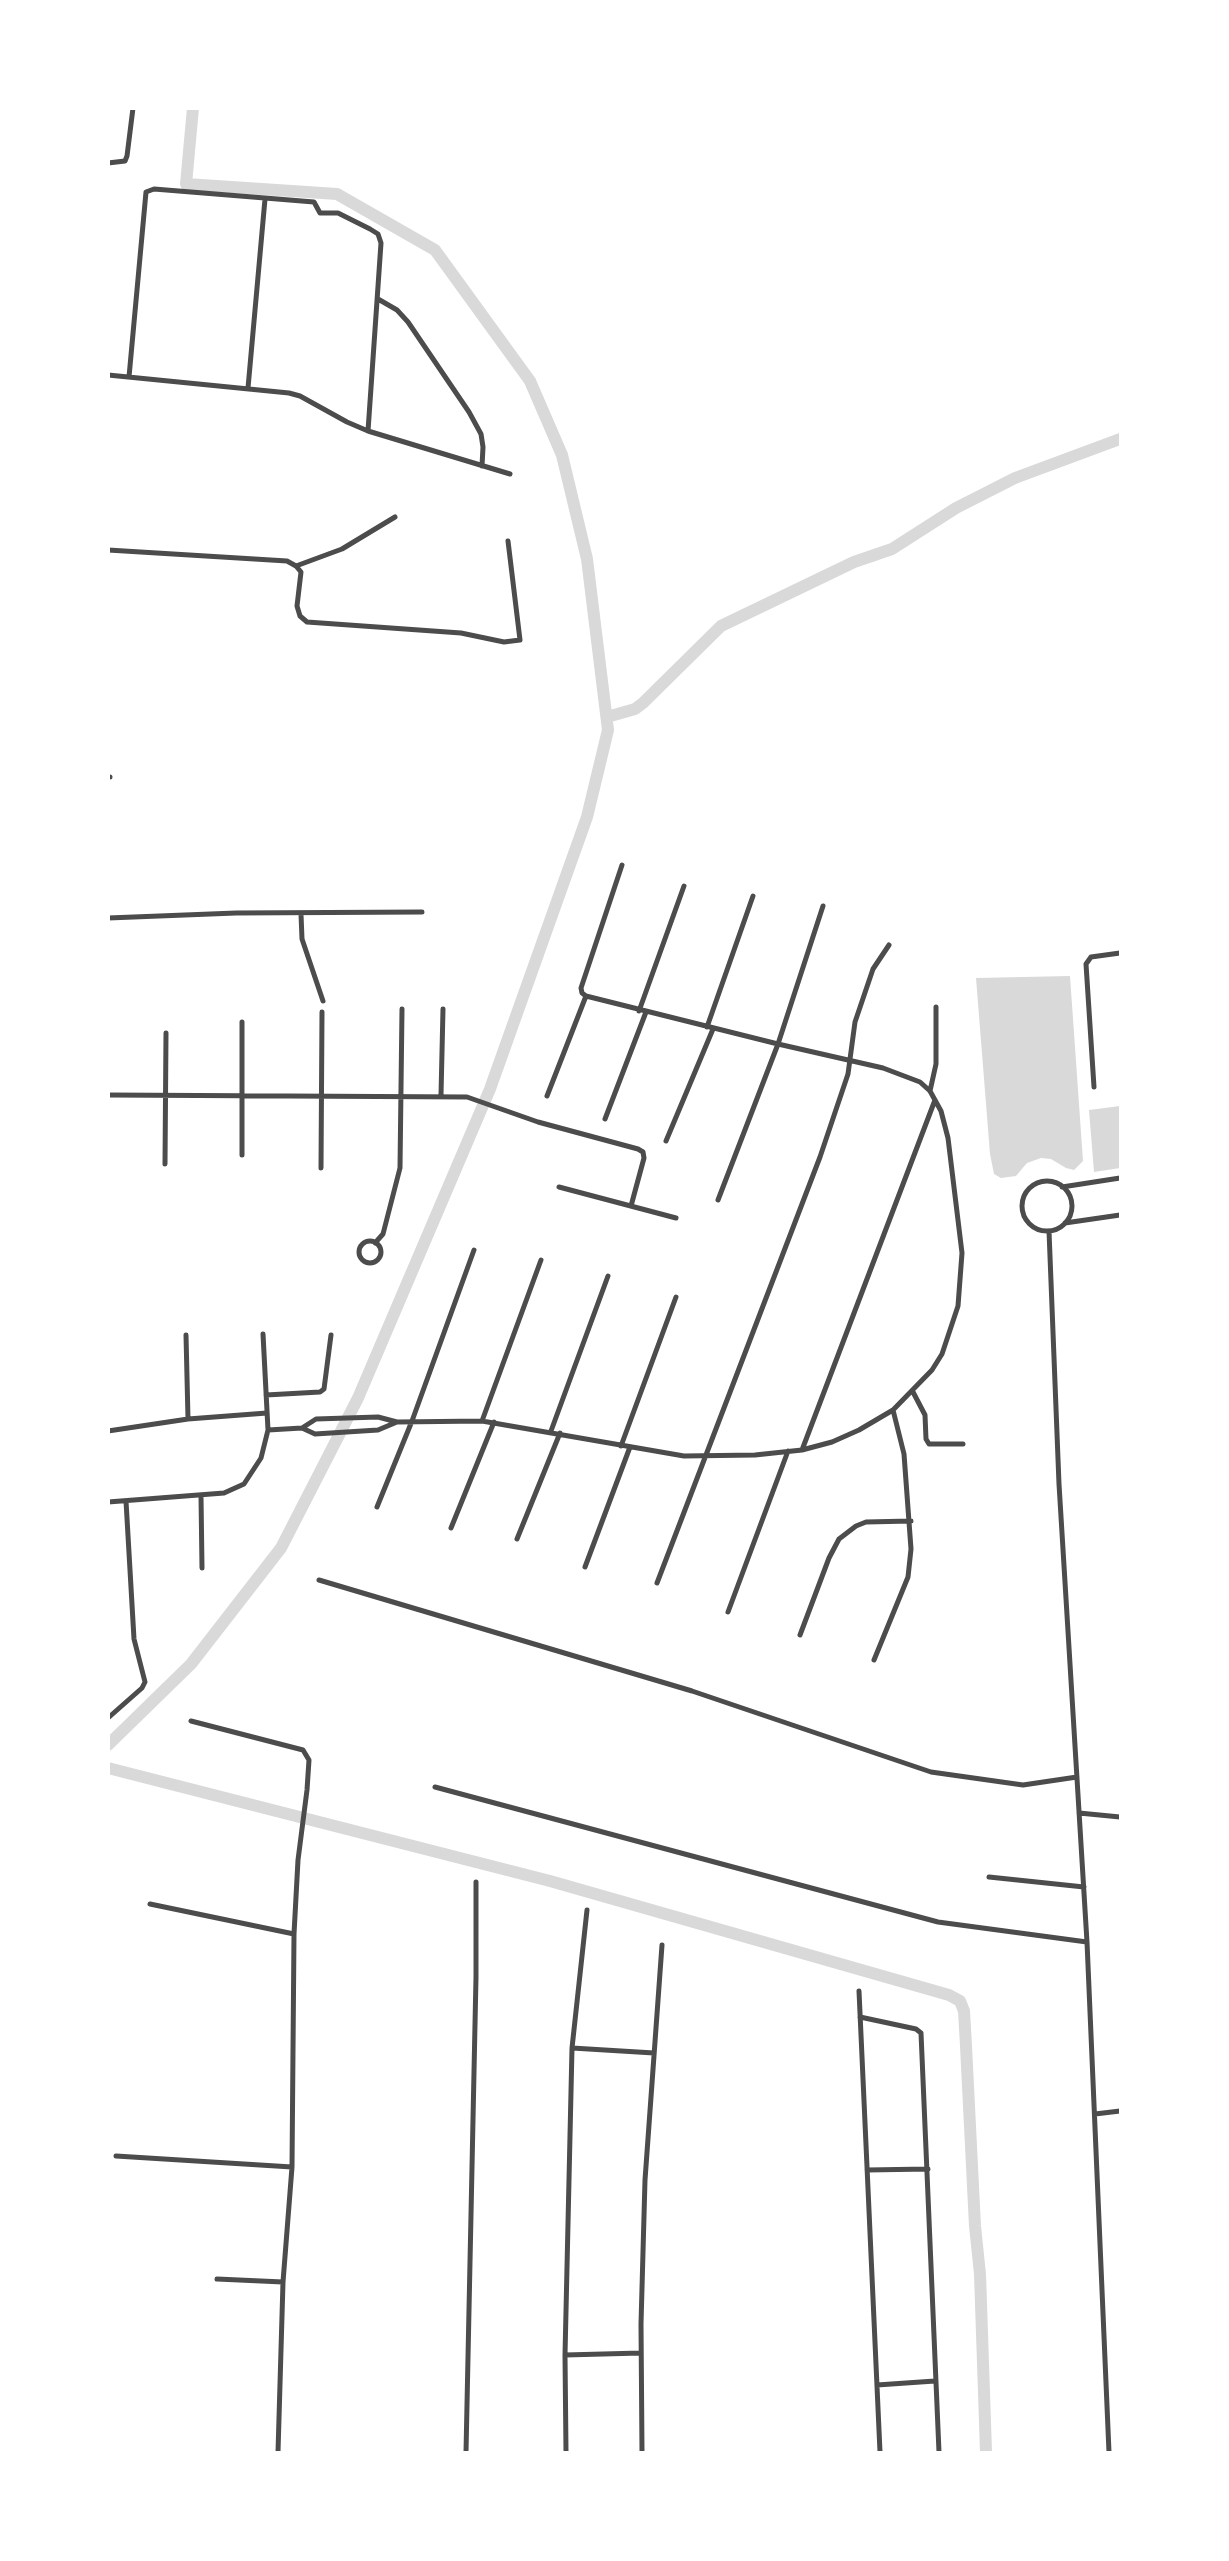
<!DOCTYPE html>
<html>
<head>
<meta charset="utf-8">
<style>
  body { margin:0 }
  #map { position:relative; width:1229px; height:2561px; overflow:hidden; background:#fff; font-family:"Sofia Sans Condensed",sans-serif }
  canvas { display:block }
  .frame { position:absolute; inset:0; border:110px solid #fff; pointer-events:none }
</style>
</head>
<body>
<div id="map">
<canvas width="1229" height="2561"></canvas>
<div class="frame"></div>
</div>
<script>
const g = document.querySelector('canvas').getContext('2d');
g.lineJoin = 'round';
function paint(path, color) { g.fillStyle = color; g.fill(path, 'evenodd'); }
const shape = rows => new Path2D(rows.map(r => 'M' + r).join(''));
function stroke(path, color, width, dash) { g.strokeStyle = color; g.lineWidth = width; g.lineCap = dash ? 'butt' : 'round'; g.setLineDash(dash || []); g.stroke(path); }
paint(shape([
  [1070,976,1083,1161,1074,1170,1066,1168,1051,1159,1041,1158,1027,1163,1016,1176,1001,1178,994,1174,990,1154,976,978],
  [1120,1106,1120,1168,1094,1172,1089,1110]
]), '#d9d9d9');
stroke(shape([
  [607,717,635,709,643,703,721,626,854,562,892,549,956,508,1015,478,1120,439],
  [108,1745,191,1664,281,1548,358,1398,490,1089,587,817,608,730,587,559,562,455,530,381,435,250,337,194,186,184,193,108],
  [108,1768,550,1881,949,1995,960,2001,964,2011,966,2046,975,2226,980,2274,986,2452]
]), '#d9d9d9', 12);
stroke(shape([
  [108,163,125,161,127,156,133,108],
  [378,299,397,310,408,322,469,412,481,434,483,447,482,466],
  [108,375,289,393,300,396,347,422,368,431,510,474],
  [129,377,146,192,154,189,314,202,320,213,338,213,370,229,378,234,381,243,368,431],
  [248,388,265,199],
  [108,550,287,561,296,566,301,572,297,606,300,616,307,622,461,633,504,642,520,640,508,541],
  [296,566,342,549,395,517],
  [108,777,110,777],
  [301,914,302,939,323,1001],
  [108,918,236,913,422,912],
  [639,1011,684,886],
  [707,1027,753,896],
  [1094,1087,1086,964,1091,957,1120,953],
  [930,1091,936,1064,936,1007],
  [108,1095,467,1097,538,1122,638,1149,643,1152,644,1158,631,1206],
  [441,1095,443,1009],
  [547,1096,586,996],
  [605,1119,646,1012],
  [666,1141,713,1029],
  [242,1155,242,1022],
  [165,1164,166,1033],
  [321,1168,322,1012],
  '1022 1206a25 25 0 1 1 50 0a25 25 0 1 1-50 0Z',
  [559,1187,676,1218],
  [1062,1187,1120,1178],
  [718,1200,778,1044,823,906],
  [1065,1223,1120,1215],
  [1049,1231,1059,1484,1087,1942,1109,2452],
  '359 1252a11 11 0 1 1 22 0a11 11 0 1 1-22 0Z',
  [375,1243,383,1234,400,1168,402,1009],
  [186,1335,188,1419],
  [913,1392,925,1415,926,1439,929,1444,963,1444],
  [266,1395,320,1392,324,1389,331,1335],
  [482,1421,541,1260],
  [302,1428,316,1419,378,1417,397,1422],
  [268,1430,302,1428,315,1434,378,1430,397,1422,482,1421,684,1456,755,1455,802,1450,832,1442,859,1430,893,1410,932,1370,942,1354,958,1306,962,1253,948,1138,941,1111,930,1091,920,1082,883,1068,778,1044,586,996,582,993,581,988,622,865],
  [108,1431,188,1419,267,1413],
  [551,1431,608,1276],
  [621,1446,676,1297],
  [802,1450,935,1100],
  [201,1496,202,1568],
  [108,1502,224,1493,244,1484,261,1458,268,1430,263,1334],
  [377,1507,412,1421,474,1250],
  [451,1528,494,1422],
  [517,1539,560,1433],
  [585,1567,630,1447],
  [319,1580,692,1691,931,1772,1023,1785,1077,1777],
  [657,1583,820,1157,848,1074,855,1022,873,969,889,945],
  [728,1612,788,1451],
  [800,1635,829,1558,839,1539,856,1526,866,1522,911,1521],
  [874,1660,908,1577,911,1549,904,1454,893,1410],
  [108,1718,142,1688,145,1682,134,1639,126,1501],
  [191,1721,303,1750,309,1760,307,1790,298,1860,294,1934,292,2167,283,2282,278,2452],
  [435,1787,938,1922,1087,1942],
  [1079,1813,1120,1817],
  [989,1877,1084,1887],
  [150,1904,294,1934],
  [859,1991,880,2452],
  [860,2017,916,2029,921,2033,939,2452],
  [572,2048,654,2053],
  [1095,2114,1120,2111],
  [116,2156,292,2167],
  [867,2170,928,2169],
  [217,2279,283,2282],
  [565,2355,641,2353],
  [877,2385,935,2381],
  [466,2452,476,1977,476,1882],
  [566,2452,565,2355,572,2048,587,1910],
  [642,2452,641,2324,645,2180,662,1945]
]), '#4c4c4c', 5);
</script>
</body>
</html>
